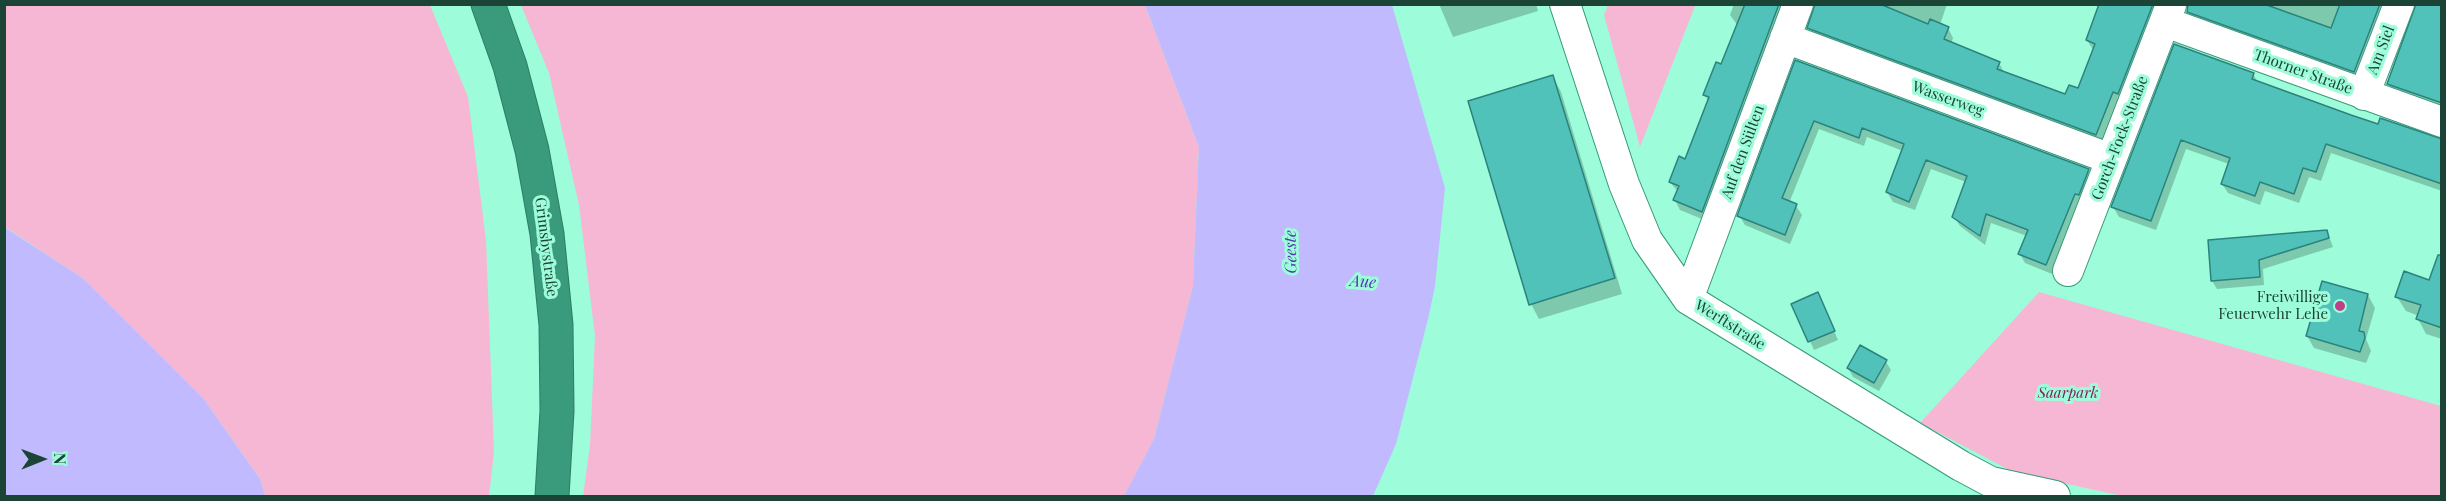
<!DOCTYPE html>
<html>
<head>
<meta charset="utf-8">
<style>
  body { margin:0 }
  #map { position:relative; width:2446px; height:501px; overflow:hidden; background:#9dfcd9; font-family:"Playfair Display",serif }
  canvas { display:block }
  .frame { position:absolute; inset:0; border:6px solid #1c4436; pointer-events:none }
  .north { position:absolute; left:12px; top:429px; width:60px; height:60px; -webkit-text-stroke:4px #9dfcd9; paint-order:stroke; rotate:89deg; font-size:16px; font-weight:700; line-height:24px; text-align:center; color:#1c4436 }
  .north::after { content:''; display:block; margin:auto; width:21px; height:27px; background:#1c4436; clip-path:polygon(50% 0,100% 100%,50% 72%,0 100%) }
</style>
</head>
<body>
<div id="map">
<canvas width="2446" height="501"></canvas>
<div class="frame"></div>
<div class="north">N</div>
</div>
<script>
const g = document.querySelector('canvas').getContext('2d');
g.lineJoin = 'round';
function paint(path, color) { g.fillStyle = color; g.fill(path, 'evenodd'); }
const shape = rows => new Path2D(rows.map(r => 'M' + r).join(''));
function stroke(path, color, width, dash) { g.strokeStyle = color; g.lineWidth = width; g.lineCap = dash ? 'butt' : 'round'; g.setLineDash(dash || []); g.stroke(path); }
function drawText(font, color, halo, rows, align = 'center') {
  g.font = font + ' "Playfair Display",serif'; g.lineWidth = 6; g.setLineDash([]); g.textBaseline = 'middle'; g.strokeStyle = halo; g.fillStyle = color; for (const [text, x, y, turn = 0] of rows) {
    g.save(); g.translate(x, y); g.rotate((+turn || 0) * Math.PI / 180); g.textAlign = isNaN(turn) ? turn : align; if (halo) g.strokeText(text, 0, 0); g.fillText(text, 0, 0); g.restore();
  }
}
paint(shape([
  [1692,4,1695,6,1640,147,1604,15,1608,5],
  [4,5,430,5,468,97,486,240,494,452,489,496,265,496,260,479,203,398,84,279,5,227],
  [521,5,1145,5,1199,147,1193,286,1154,439,1124,496,583,496,590,445,595,336,579,205,549,73],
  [2039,292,2441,406,2441,496,2122,496,2013,472,1920,423]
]), '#f6b7d5');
paint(shape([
  [1145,5,1392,5,1445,188,1435,286,1428,319,1396,444,1373,496,1124,496,1154,439,1193,286,1199,147],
  [4,227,84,279,203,398,260,479,265,496,5,496]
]), '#c1bafe');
paint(shape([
  [1439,4,1536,4,1538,11,1453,37],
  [1734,4,1789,4,1707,221,1680,210,1675,200,1678,192,1670,182,1686,161,1709,102,1705,95,1722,66,1738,26,1730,15],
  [1815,4,1947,4,1940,25,1948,28,1953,38,1951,44,1999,63,2005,74,2066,96,2079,90,2093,50,2087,40,2101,4,2163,4,2101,144,1815,38,1809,28],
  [2269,4,2390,4,2360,81,2194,21,2188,11,2268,7],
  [2442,4,2442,112,2394,93,2388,84],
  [2175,46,2253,74,2259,84,2378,126,2442,140,2442,191,2331,153,2321,181,2309,177,2299,203,2265,191,2260,205,2228,193,2222,184,2229,164,2186,149,2156,230,2119,217,2113,207],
  [1796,62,2088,170,2093,180,2080,202,2052,274,2025,263,2020,254,2027,236,1991,223,1985,245,1960,226,1954,217,1966,182,1931,169,1915,210,1893,202,1887,192,1903,151,1867,137,1864,146,1819,129,1789,203,1796,206,1802,215,1790,244,1745,225,1739,215],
  [1553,77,1561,92,1622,294,1539,319,1531,304],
  [2327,231,2333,247,2263,269,2264,285,2217,289,2212,281,2209,241],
  [2442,286,2442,339,2426,334,2418,319,2419,316,2406,311,2397,297],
  [2368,295,2375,308,2366,339,2371,351,2366,363,2314,348,2307,336],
  [1822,303,1838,340,1814,350,1793,304],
  [1886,362,1891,370,1879,391,1853,377,1848,368]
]), '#0003');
const building = shape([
  [1745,4,1779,4,1702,212,1673,200,1679,186,1669,182,1679,156,1685,159,1709,97,1703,95,1716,62,1721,64,1745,4],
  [1815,4,1880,4,1928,24,1930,19,1949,27,1944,39,2000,62,1997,69,2065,94,2069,85,2078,88,2095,44,2086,40,2099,4,2153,4,2118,94,2113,92,2096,135,1807,28,1815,4],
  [2188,4,2264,4,2331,28,2340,4,2380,4,2354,72,2187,12,2188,4],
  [2416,4,2442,4,2442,103,2387,84,2416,4],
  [2174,44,2254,73,2252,79,2351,115,2378,124,2380,118,2442,139,2442,184,2326,144,2316,172,2303,168,2294,194,2260,182,2255,196,2221,184,2230,158,2181,140,2151,221,2111,207,2174,44],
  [1795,60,2089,169,2079,195,2075,194,2046,265,2018,254,2028,230,1986,214,1980,236,1952,217,1967,176,1926,160,1909,202,1886,192,1904,144,1862,128,1859,138,1814,121,1782,198,1797,204,1785,235,1737,216,1795,60],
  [1553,75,1615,278,1529,305,1468,101,1553,75],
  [2327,230,2329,238,2259,260,2260,277,2211,281,2208,240,2327,230],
  [2438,255,2442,255,2442,328,2416,319,2421,305,2395,297,2404,271,2429,280,2438,255],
  [2322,281,2368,294,2359,331,2364,332,2365,338,2360,352,2306,336,2322,281],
  [1818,292,1835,331,1808,342,1791,304,1818,292],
  [1860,345,1887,360,1874,383,1847,368,1860,345]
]);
paint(building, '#50c2b9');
stroke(building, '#2c837d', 1.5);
const street = shape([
  [1565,4,1624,184,1647,240,1688,299,1961,466,1991,482,2055,496],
  [2165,22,2442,122],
  [1785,38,2111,159],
  [2364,95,2399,4],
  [2068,271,2171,5],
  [1688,299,1798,4]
]);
const highway = shape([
  [488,4,510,66,532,150,547,234,556,325,557,411,552,496]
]);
stroke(street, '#37997a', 32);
stroke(highway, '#2f7d64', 35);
stroke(street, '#fff', 30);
stroke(highway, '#399b7c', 33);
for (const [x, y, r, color] of [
  [2340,306,6,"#be3e88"]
]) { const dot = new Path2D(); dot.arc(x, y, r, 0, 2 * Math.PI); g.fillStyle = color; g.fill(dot); stroke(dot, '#9dfcd9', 2); }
drawText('15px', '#1c4436', '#9dfcd9', [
  ["Am Siel",2381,50,-69],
  ["Thorner Straße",2303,72,20],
  ["Wasserweg",1948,99,20],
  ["Gorch-Fock-Straße",2120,138,-69],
  ["Auf den Sülten",1743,152,-70],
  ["Grimsbystraße",546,247,83],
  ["Werftstraße",1730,325,32]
]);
drawText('15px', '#1c4436', '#9dfcd9', [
  ["Freiwillige",2328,297],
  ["Feuerwehr Lehe",2328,314]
], 'right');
drawText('italic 15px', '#841e5c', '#9dfcd9', [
  ["Saarpark",2068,393]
]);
drawText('italic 16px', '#5433b0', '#9dfcd9', [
  ["Geeste",1291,252,-91],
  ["Aue",1363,282,4]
]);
</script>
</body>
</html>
